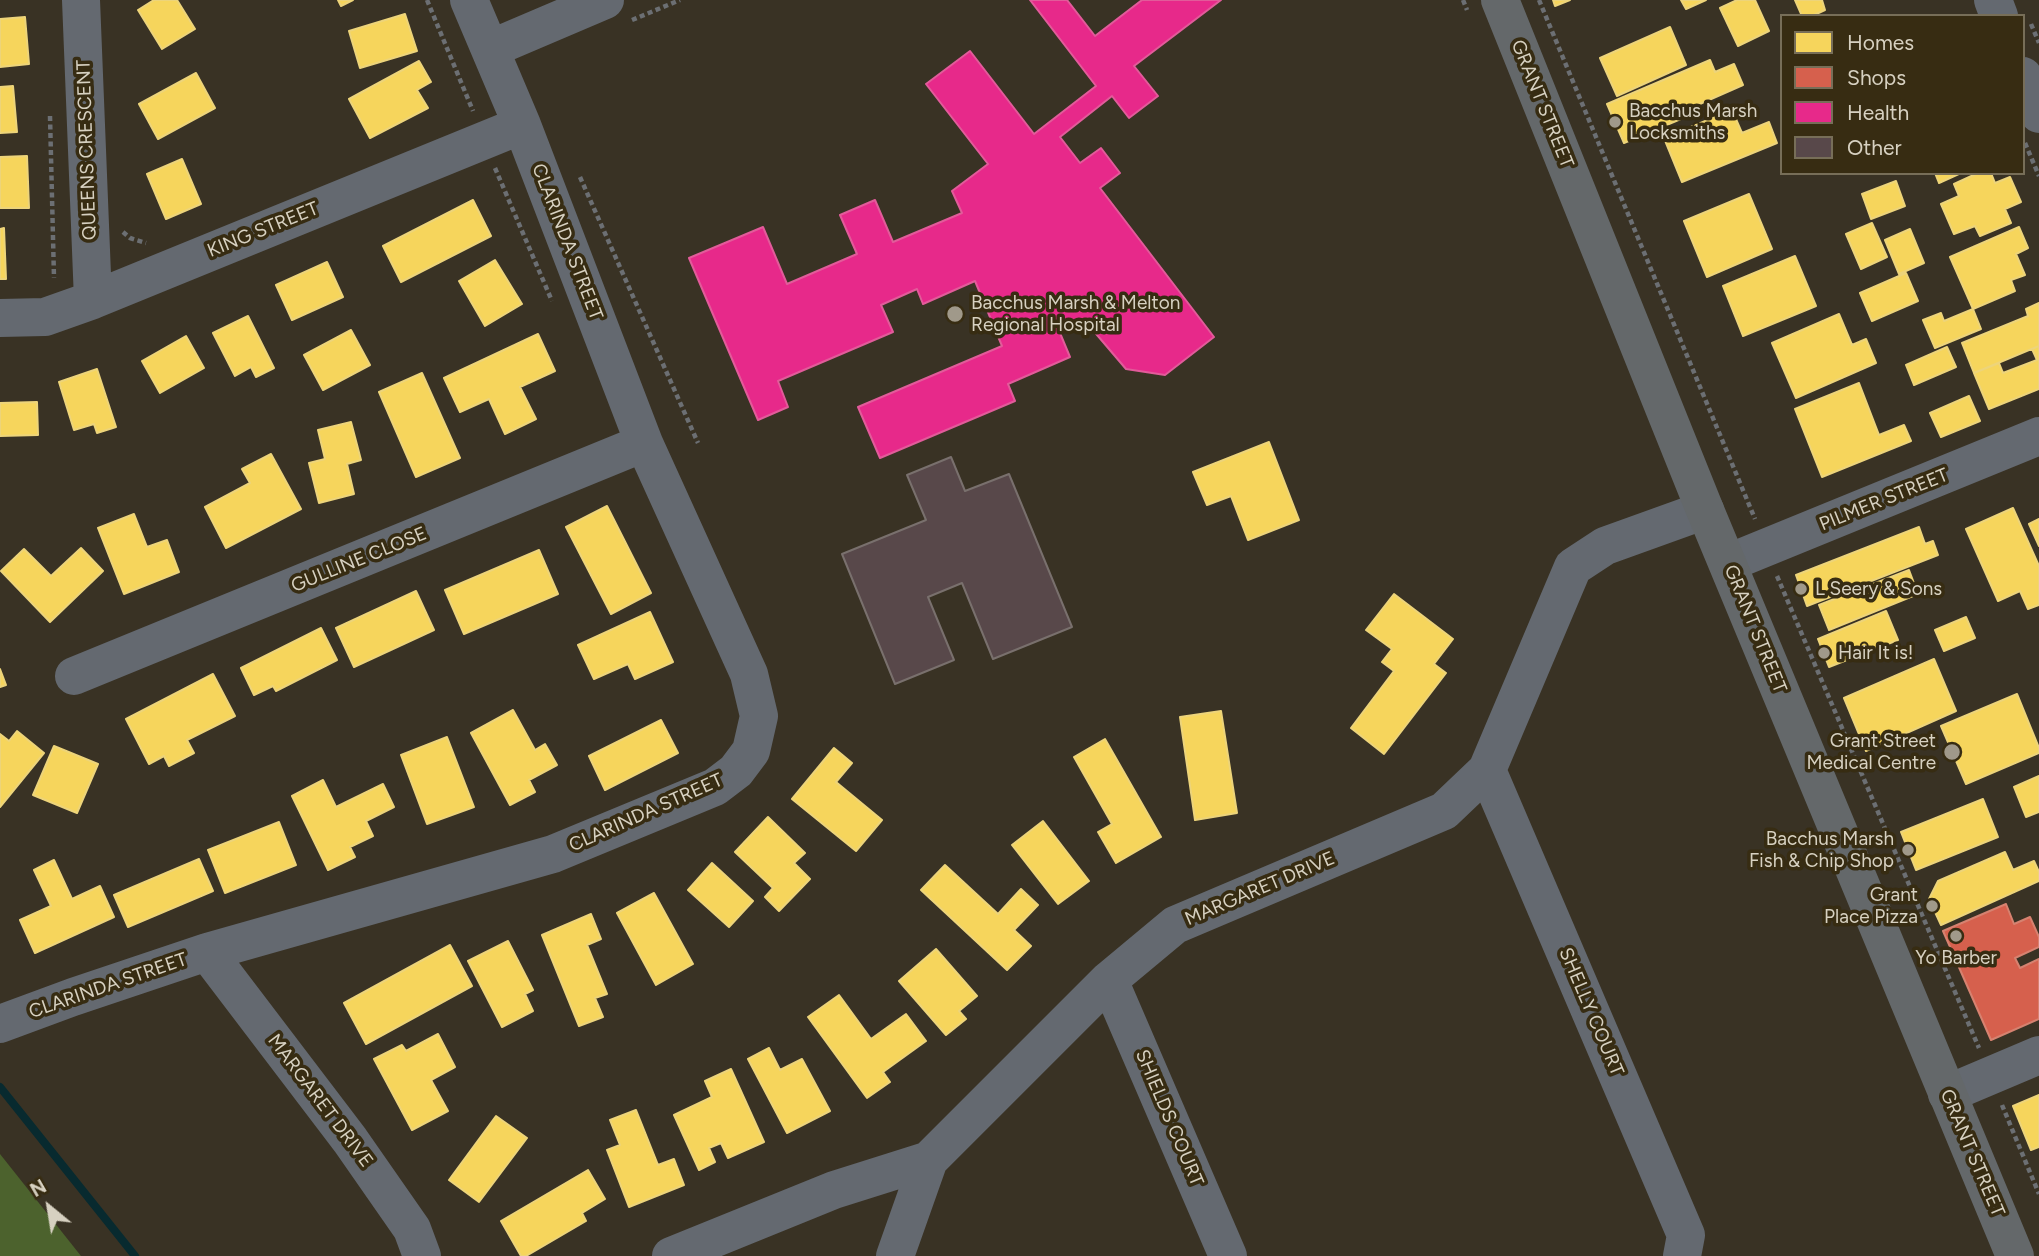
<!DOCTYPE html>
<html>
<head>
<meta charset="utf-8">
<style>
	body { margin:0 }
	#map { position:relative; width:2039px; height:1256px; overflow:hidden; background:#393224; font-family:Figtree,sans-serif }
	canvas { display:block }
	.legend { position:absolute; left:1780px; top:14px; width:245px; height:161px; box-sizing:border-box; background:#372c12; border:2px solid #776e58; margin:0; padding:9px 12px; list-style:none; font-size:21px; color:#d7d1c1 }
	.legend li { display:flex; align-items:center; gap:14px; height:35px }
	.legend b { width:35px; border:2px solid #776e58 }
	.north { position:absolute; left:14px; top:1172px; width:70px; height:70px; -webkit-text-stroke:5px #372c12; paint-order:stroke; rotate:330deg; font-size:19px; font-weight:700; line-height:28px; text-align:center; color:#d7d1c1 }
	.north::after { content:''; display:block; margin:auto; width:24px; height:32px; background:#d7d1c1; clip-path:polygon(50% 0,100% 100%,50% 72%,0 100%) }
</style>
</head>
<body>
<div id="map">
<canvas width="2039" height="1256"></canvas>
<ul class="legend">
<li><b style="height:19px;background:#f6d55c"></b>Homes</li>
<li><b style="height:19px;background:#d6604d"></b>Shops</li>
<li><b style="height:19px;background:#e7298a"></b>Health</li>
<li><b style="height:19px;background:#58484a"></b>Other</li>
</ul>
<div class="north">N</div>
</div>
<script>
const c = document.querySelector('canvas').getContext('2d');
c.lineJoin = 'round';
function fillPath(path, color) {
  c.fillStyle = color;
  c.fill(path, 'evenodd');
}
function stroke(path, color, width, dash) {
  c.strokeStyle = color;
  c.lineWidth = width;
  c.lineCap = dash ? 'butt' : 'round';
  c.setLineDash(dash || []);
  c.stroke(path);
}
function write(font, color, halo, rows, align = 'center') {
  c.font = font + ' Figtree,sans-serif';
  c.lineWidth = 7;
  c.setLineDash([]);
  c.textBaseline = 'middle';
  c.strokeStyle = halo;
  c.fillStyle = color;
  for (const [text, x, y, turn = 0] of rows) {
    c.save();
    c.translate(x, y);
    c.rotate((+turn || 0) * Math.PI / 180);
    c.textAlign = isNaN(turn) ? turn : align;
    if (halo) c.strokeText(text, 0, 0);
    c.fillText(text, 0, 0);
    c.restore();
  }
}
const green = new Path2D(`
	M0,1154L81,1256H0Z`);
const homes = new Path2D(`
	M154,0H177L195,29L162,49L138,10Z
	M338,0H353L341,6Z
	M1553,0H1570L1555,6Z
	M1681,0H1706L1686,9Z
	M1737,0H1755L1769,31L1738,46L1720,8Z
	M1795,0H1822L1825,10L1812,16H1802Z
	M405,14L417,51L360,68L349,31Z
	M25,17L29,64L0,67V19Z
	M1670,27L1686,65L1617,96L1600,58Z
	M1710,60L1715,72L1734,64L1743,85L1693,107L1695,113L1624,143L1607,104Z
	M419,61L431,82L417,90L428,108L370,138L349,99Z
	M196,73L215,108L158,139L139,104Z
	M13,86L17,132L0,133V87Z
	M1732,110L1742,133L1769,122L1777,143L1682,182L1664,138Z
	M27,156L29,208H0V157Z
	M182,159L201,204L166,219L147,174Z
	M1935,173H1961L1939,183Z
	M1978,173H1991L1995,183L2010,177L2021,202L2005,209L2011,223L1980,236L1975,226L1954,234L1941,204L1959,196L1954,184Z
	M1896,181L1905,206L1871,219L1862,194Z
	M1749,194L1772,249L1707,277L1684,221Z
	M473,200L491,236L401,282L383,246Z
	M1872,223L1887,257L1861,269L1846,234Z
	M2019,227L2028,248L2016,254L2025,275L2011,280L2015,291L1973,309L1950,257Z
	M4,228L6,279H0V229Z
	M1910,229L1924,263L1899,274L1885,240Z
	M1795,256L1816,306L1743,336L1723,286Z
	M495,260L522,304L485,326L459,281Z
	M327,262L343,297L292,320L276,285Z
	M1906,273L1918,301L1872,321L1860,293Z
	M2039,303V346L1974,373L1962,343L2028,316L2026,309Z
	M1973,309L1981,329L1935,348L1923,320L1941,313L1944,321Z
	M1839,314L1852,345L1866,339L1876,363L1796,398L1772,343Z
	M248,316L274,368L256,377L251,367L235,376L213,333Z
	M351,330L370,365L323,390L304,355Z
	M538,334L555,371L520,387L536,419L505,434L489,399L460,412L444,378Z
	M186,336L204,368L160,393L142,361Z
	M2039,346V389L1989,409L1974,373L1999,363L2003,373L2037,360L2032,349Z
	M1947,347L1956,367L1914,385L1906,365Z
	M97,369L116,427L97,433L94,424L74,430L59,382Z
	M422,373L460,458L416,477L379,392Z
	M1859,383L1879,435L1904,425L1911,441L1822,477L1795,409Z
	M1969,396L1980,421L1941,437L1930,413Z
	M37,402L38,435L0,436V403Z
	M351,422L361,460L347,464L354,494L319,503L309,463L325,459L318,430Z
	M1269,442L1299,520L1248,540L1231,496L1207,505L1193,472Z
	M271,454L301,509L226,548L205,507L250,483L242,469Z
	M607,506L651,593L611,614L566,527Z
	M2013,508L2039,566V605L2028,609L2020,591L1998,601L1966,529Z
	M134,514L147,547L167,540L179,572L124,594L98,528Z
	M2039,519V546L2029,524Z
	M1919,527L1925,544L1933,541L1938,555L1807,606L1796,575Z
	M81,548L103,571L50,622L1,571L24,549L51,576Z
	M539,550L558,594L464,634L445,590Z
	M1909,570L1918,594L1829,630L1819,605Z
	M416,591L434,630L354,667L336,628Z
	M1394,594L1453,639L1434,664L1446,673L1384,754L1351,728L1394,671L1382,662L1392,649L1366,630Z
	M1886,611L1898,640L1829,667L1818,639Z
	M650,612L673,662L635,679L628,664L594,679L578,645Z
	M1966,617L1975,638L1944,651L1935,630Z
	M321,628L337,660L276,691L273,686L254,695L241,668Z
	M1934,659L1956,711L1866,751L1844,698Z
	M0,669L6,685L0,687Z
	M213,674L235,716L187,740L194,753L169,766L164,756L149,764L126,719Z
	M2017,694L2039,748V753L1966,784L1941,726Z
	M513,710L535,750L545,744L557,765L529,780L535,792L510,805L471,733Z
	M1221,711L1237,813L1195,820L1180,717Z
	M661,720L678,753L605,790L589,756Z
	M17,731L44,753L0,807V734L9,741Z
	M447,737L474,807L427,824L401,755Z
	M1105,739L1161,837L1116,863L1098,832L1112,824L1074,757Z
	M54,746L98,764L77,813L33,795Z
	M834,748L852,763L836,782L882,820L856,851L792,799Z
	M2039,776V812L2026,817L2014,787Z
	M323,780L336,807L383,784L394,807L366,821L373,836L350,847L355,857L328,870L292,796Z
	M1983,799L1998,837L1916,870L1901,832Z
	M768,817L805,853L794,863L810,879L779,911L765,897L773,888L735,852Z
	M1043,821L1089,881L1058,904L1012,845Z
	M279,822L296,865L225,893L208,850Z
	M2005,852L2013,870L2034,861L2039,872V881L1941,925L1929,899L1938,881Z
	M199,859L213,891L128,927L114,895Z
	M54,860L72,899L100,886L114,917L35,953L20,920L51,906L34,870Z
	M712,863L753,901L729,927L688,890Z
	M945,865L998,914L1021,889L1038,905L1014,930L1031,946L1007,970L921,890Z
	M654,893L693,964L656,985L617,913Z
	M591,914L601,939L587,945L607,994L595,998L603,1017L579,1026L542,935Z
	M508,941L533,990L525,994L533,1011L502,1027L468,961Z
	M450,945L472,986L366,1044L344,1003Z
	M936,949L977,996L959,1011L966,1019L946,1035L899,981Z
	M839,995L871,1039L906,1014L926,1041L883,1072L890,1082L867,1098L808,1017Z
	M438,1034L455,1067L431,1080L448,1111L412,1130L374,1059L402,1045L406,1051Z
	M769,1048L780,1070L802,1059L830,1111L787,1133L748,1059Z
	M731,1069L764,1142L728,1158L721,1143L709,1148L715,1162L699,1170L674,1115L712,1097L705,1081Z
	M2039,1095V1147L2031,1150L2013,1106Z
	M636,1110L658,1165L674,1159L684,1185L629,1207L607,1150L620,1145L610,1120Z
	M496,1116L527,1138L479,1202L449,1180Z
	M588,1170L605,1199L582,1213L586,1221L526,1256H521L501,1221Z`);
const shops = new Path2D(`
	M2006,904L2014,924L2030,917L2039,937V947L2015,958L2020,968L2039,959V1019L1991,1040L1943,931Z`);
const health = new Path2D(`
	M1030,0H1067L1095,36L1142,0H1221L1134,66L1158,96L1129,118L1112,96L1060,137L1080,163L1101,148L1120,173L1100,188L1214,337L1165,375L1126,369L1086,322L1060,333L1070,357L1008,384L1015,401L880,458L858,407L1002,346L975,281L923,304L917,289L881,305L893,332L778,381L788,407L758,420L689,258L763,227L787,284L857,254L840,215L875,200L893,242L962,213L952,191L988,164L926,84L970,51L1034,134L1096,86Z`);
const stream = new Path2D(`
	M0,1087L135,1256`);
const building = new Path2D(`
	M951,457L965,491L1009,474L1072,627L993,659L962,583L928,597L954,660L895,684L842,554L926,520L907,475Z`);
const path = new Path2D(`
	M427,0L473,111
	M1463,0L1467,10
	M1539,0L1755,519
	M632,20L680,0
	M2031,24L2039,43
	M50,116L54,278
	M2025,143L2039,176
	M495,168L552,301
	M580,177L698,443
	M123,232L130,238L146,243
	M1777,576L1979,1048
	M2002,1105L2039,1194`);
const minor = new Path2D(`
	M81,0L93,300
	M1993,0L1999,16
	M490,49L605,0
	M2023,76L2039,114
	M0,318L45,317L93,300L522,125
	M1728,563L2039,436
	M74,676L644,443
	M1487,770L1686,1235L1682,1256
	M207,952L350,1140L412,1229L422,1256
	M1109,980L1228,1256
	M0,1024L73,997L207,952L553,854L715,787L736,771L751,751L759,716L749,674L644,443L522,125L469,0
	M1947,1094L2039,1055
	M671,1256L834,1190L929,1160L1109,980L1175,925L1444,811L1487,770L1573,567L1605,546L1705,510
	M895,1256L929,1160`);
const major = new Path2D(`
	M1500,0L1705,510L2015,1256`);
const markers = [
	[1615,122,7,"#a0998a"],
	[955,314,9,"#a0998a"],
	[1801,589,7,"#a0998a"],
	[1824,653,7,"#a0998a"],
	[1952,752,9,"#a0998a"],
	[1908,850,7,"#a0998a"],
	[1932,906,7,"#a0998a"],
	[1956,936,7,"#a0998a"]
];
const streetNames = [
	["GRANT STREET",1542,104,68],
	["QUEENS CRESCENT",87,150,-92],
	["KING STREET",263,230,-22],
	["CLARINDA STREET",567,242,69],
	["PILMER STREET",1884,500,-22],
	["GULLINE CLOSE",359,560,-22],
	["GRANT STREET",1755,629,68],
	["CLARINDA STREET",646,813,-24],
	["MARGARET DRIVE",1260,889,-23],
	["CLARINDA STREET",108,986,-19],
	["SHELLY COURT",1591,1012,67],
	["MARGARET DRIVE",320,1101,53],
	["SHIELDS COURT",1169,1118,67],
	["GRANT STREET",1972,1153,67]
];
const poiNames = [
	["Bacchus Marsh",1629,111],
	["Locksmiths",1629,133],
	["Bacchus Marsh & Melton",971,303],
	["Regional Hospital",971,325],
	["L Seery & Sons",1815,589],
	["Hair It is!",1838,653],
	["Grant Street",1936,741,"right"],
	["Medical Centre",1936,763,"right"],
	["Bacchus Marsh",1894,839,"right"],
	["Fish & Chip Shop",1894,861,"right"],
	["Grant",1918,895,"right"],
	["Place Pizza",1918,917,"right"],
	["Yo Barber",1956,958,"center"]
];
fillPath(green, '#4c622d');
fillPath(homes, '#f6d55c');
stroke(homes, '#edd47a', 2);
fillPath(shops, '#d6604d');
stroke(shops, '#d68270', 2);
fillPath(health, '#e7298a');
stroke(health, '#e25b9a', 2);
stroke(stream, '#082a2f', 8);
fillPath(building, '#58484a');
stroke(building, '#79706d', 2);
stroke(path, '#6c6f73', 4.5, [5, 3.5]);
stroke(minor, '#646970', 38);
stroke(major, '#64686a', 38);
for (const [x, y, r, color] of markers) {
  const dot = new Path2D();
  dot.arc(x, y, r, 0, 2 * Math.PI);
  c.fillStyle = color;
  c.fill(dot);
  stroke(dot, '#372c12', 2.5);
}
write('19px', '#d7d1c1', '#372c12', streetNames);
write('19px', '#d7d1c1', '#372c12', poiNames, 'left');
</script>
</body>
</html>
